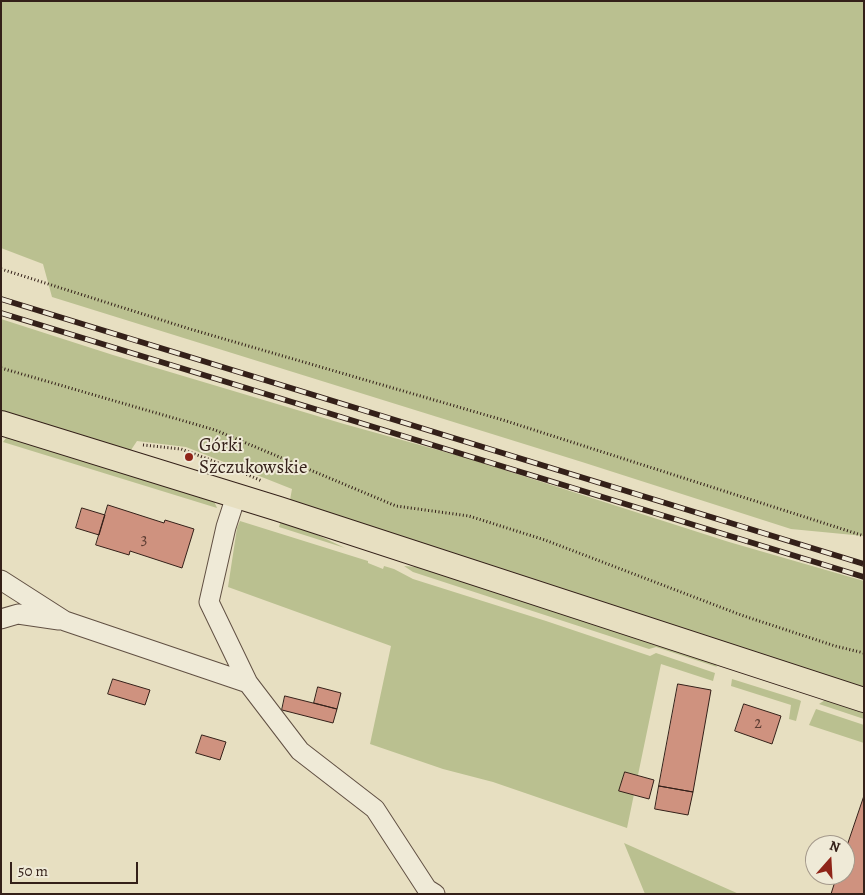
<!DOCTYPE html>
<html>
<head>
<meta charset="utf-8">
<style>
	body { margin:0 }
	#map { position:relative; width:865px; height:895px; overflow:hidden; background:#e7dfc1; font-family:Alegreya,serif }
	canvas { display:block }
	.frame { position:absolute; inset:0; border:2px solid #342019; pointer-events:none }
	.north { position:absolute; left:805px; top:835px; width:50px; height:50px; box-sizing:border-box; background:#efead7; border:1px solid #a4998b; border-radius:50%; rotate:19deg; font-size:14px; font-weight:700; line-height:20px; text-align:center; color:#342019 }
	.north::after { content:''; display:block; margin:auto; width:18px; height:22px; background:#8f2418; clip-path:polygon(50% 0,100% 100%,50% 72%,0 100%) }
	.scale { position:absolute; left:10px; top:862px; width:128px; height:22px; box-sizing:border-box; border:2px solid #342019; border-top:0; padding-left:6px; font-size:15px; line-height:18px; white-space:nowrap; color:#342019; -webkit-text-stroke:4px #efead7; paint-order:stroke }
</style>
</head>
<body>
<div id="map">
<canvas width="865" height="895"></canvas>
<div class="frame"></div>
<div class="north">N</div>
<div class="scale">50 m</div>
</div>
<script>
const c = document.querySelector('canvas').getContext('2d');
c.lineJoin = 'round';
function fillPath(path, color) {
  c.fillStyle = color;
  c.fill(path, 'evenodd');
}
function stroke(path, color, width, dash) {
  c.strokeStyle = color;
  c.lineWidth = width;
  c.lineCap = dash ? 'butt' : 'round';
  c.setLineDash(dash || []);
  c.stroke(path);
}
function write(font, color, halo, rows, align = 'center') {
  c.font = font + ' Alegreya,serif';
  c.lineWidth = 4;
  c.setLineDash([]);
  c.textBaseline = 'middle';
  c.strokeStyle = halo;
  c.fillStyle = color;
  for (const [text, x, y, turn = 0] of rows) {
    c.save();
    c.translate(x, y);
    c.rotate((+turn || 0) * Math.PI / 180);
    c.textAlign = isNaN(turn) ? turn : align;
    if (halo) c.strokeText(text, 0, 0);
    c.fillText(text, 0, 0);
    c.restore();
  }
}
const green = new Path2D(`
	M1,1H864V536L791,529L582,462L52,297L43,264L1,248Z
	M1,319L113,355L344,424L467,458L729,542L864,581V690L421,546L290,500L292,489L186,447L137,441L129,453L1,414Z
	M14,437L214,501L217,508L3,442L6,438Z
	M281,520L303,528L345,548L279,527Z
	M240,521L368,561V563L383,569L384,566L394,569L413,579L546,621L650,656L656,653L715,673L713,681L661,664L627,828L493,782L443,769L370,744L391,646L228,587L237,528Z
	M404,566L429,568L715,663L717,667L656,647L649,649L413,572Z
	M732,679L799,700L801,701L796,721L789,719L791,705L731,686Z
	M825,700L864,709V719L819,704Z
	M816,709L864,725V743L809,725Z
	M624,843L739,894H645Z`);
const building = new Path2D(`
	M108,505L164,523L165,520L194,529L182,568L130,551L129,555L96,545Z
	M82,508L105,515L99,535L76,528Z
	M113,679L150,690L145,705L108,694Z
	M678,684L711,690L693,792L659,786Z
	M318,687L341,693L337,709L314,703Z
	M285,696L337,709L333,723L282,710Z
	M744,704L781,716L772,744L735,731Z
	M202,735L226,742L220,760L196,753Z
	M625,772L654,780L649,799L619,791Z
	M659,786L693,792L688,815L655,809Z
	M864,796V894H831L837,875H845V852Z`);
const path = new Path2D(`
	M1,269L190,329L503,420L864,536
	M1,368L215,430L396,506L469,516L545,540L741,615L835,646L864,653
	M143,445L181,449L232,468L262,481`);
const minor = new Path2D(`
	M1,580L65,621L248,683L209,602L226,527L236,496
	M1,619L18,614L59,620
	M248,683L300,751L375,809L427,889L435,894`);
const major = new Path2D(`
	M1,423L279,509L864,700`);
const rail = new Path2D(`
	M1,299L864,564
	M1,313L864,577`);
const markers = [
	[189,457,5,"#8f2418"]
];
const numberNames = [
	["3",144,540],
	["2",758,724]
];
const poiNames = [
	["Górki",199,446],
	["Szczukowskie",199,468]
];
fillPath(green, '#bac090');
fillPath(building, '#cf927f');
stroke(building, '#342019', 1);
stroke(minor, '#615043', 21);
stroke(major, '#342019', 26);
stroke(path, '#342019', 3, [1, 2.5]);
stroke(minor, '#efead7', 19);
stroke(major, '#e7dfc1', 24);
stroke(rail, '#342019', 5.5);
stroke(rail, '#efead7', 4, [11]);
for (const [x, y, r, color] of markers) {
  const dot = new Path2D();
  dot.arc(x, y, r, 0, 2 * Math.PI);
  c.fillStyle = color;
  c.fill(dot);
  stroke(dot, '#efead7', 2);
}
write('16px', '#5b3c32', null, numberNames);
write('19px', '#342019', '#efead7', poiNames, 'left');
</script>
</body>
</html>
